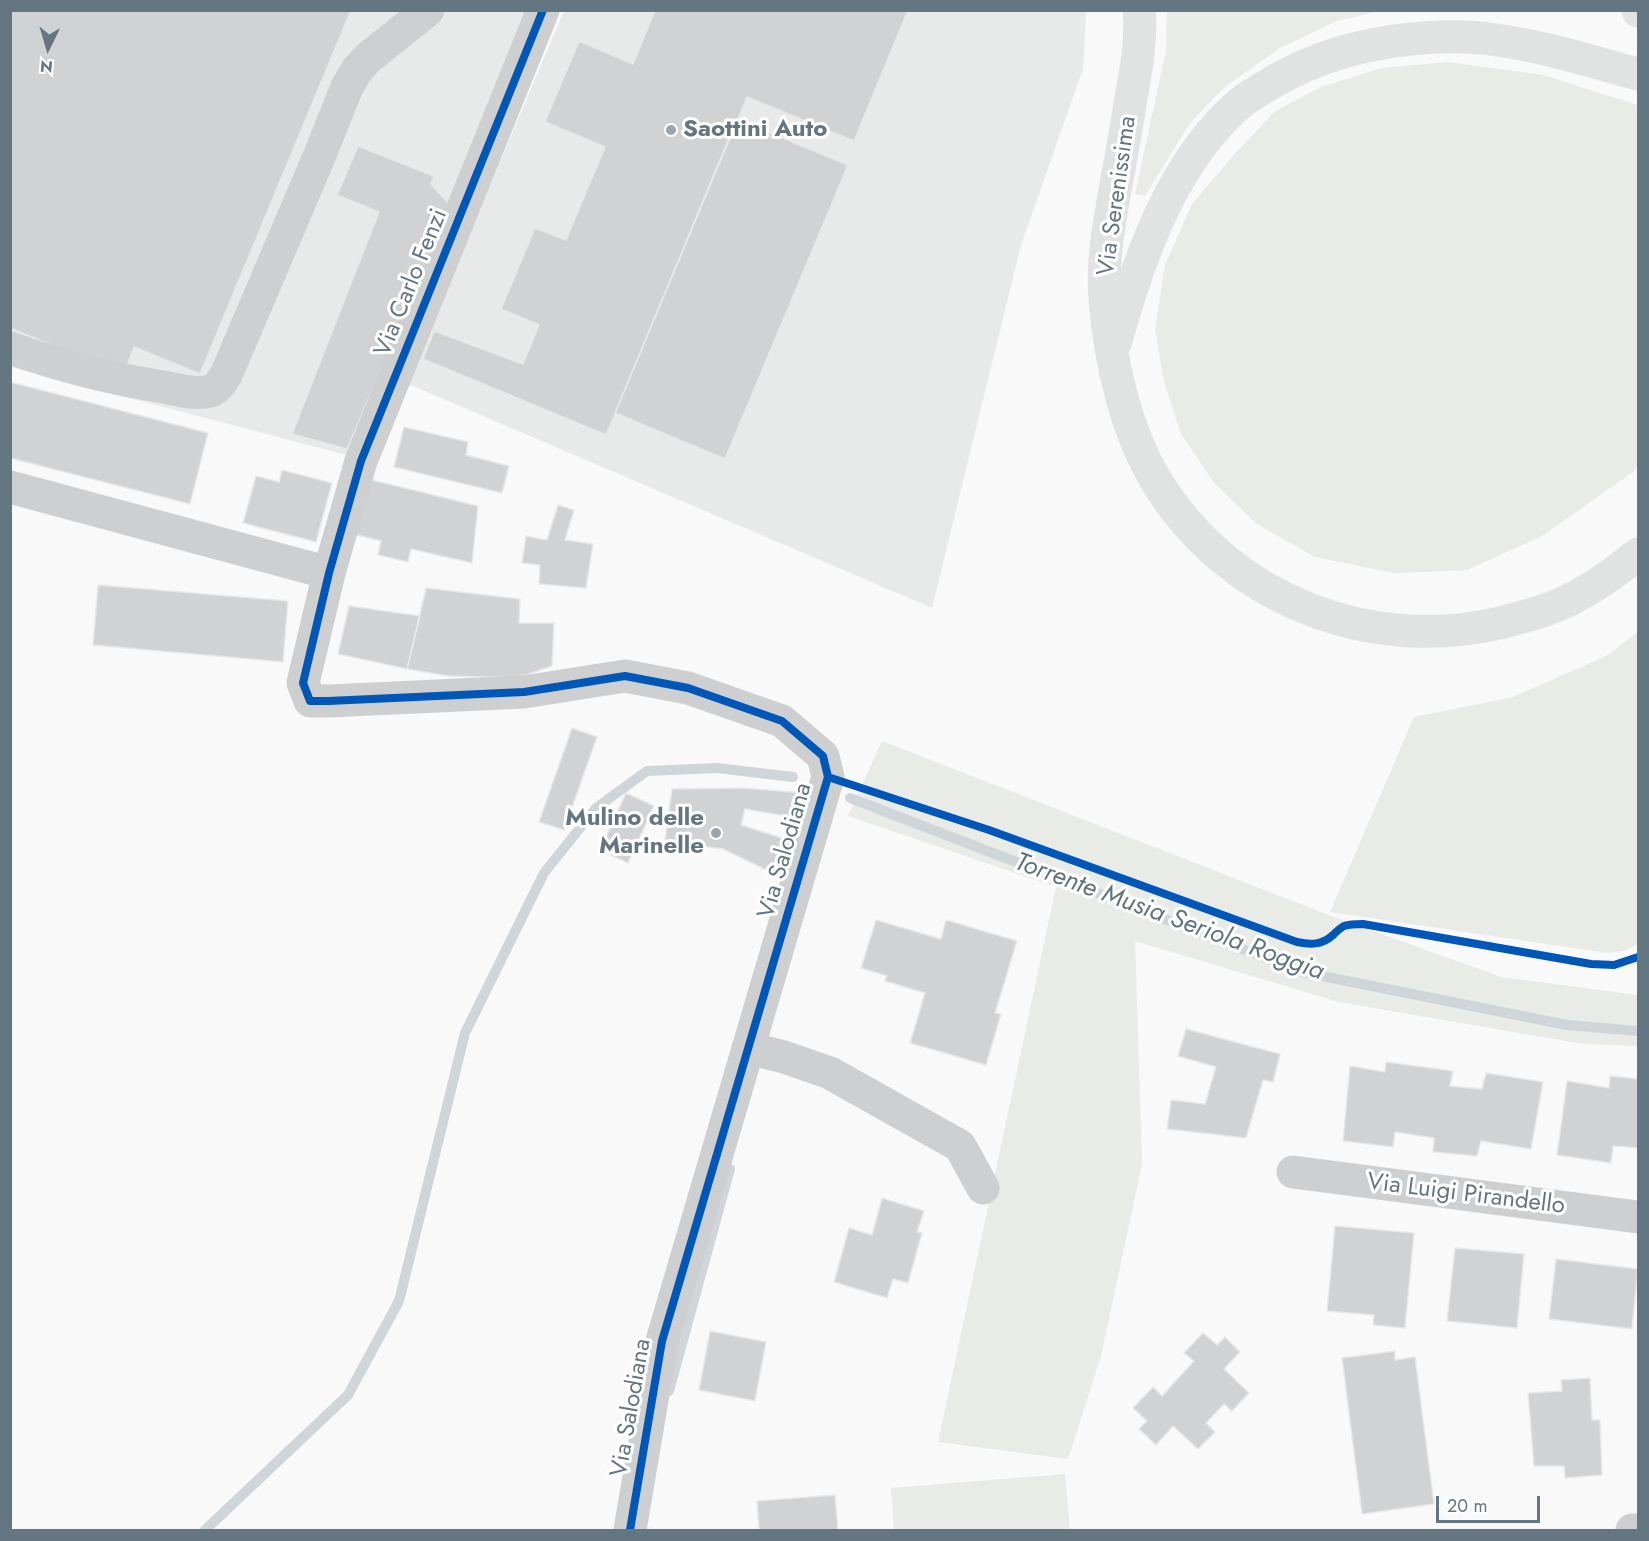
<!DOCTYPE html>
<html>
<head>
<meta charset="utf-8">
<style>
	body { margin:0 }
	#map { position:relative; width:1649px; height:1541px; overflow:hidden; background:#f9f9f9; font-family:Jost,sans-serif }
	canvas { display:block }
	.frame { position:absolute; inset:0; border:12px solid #657683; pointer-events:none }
	.north { position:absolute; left:18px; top:18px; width:60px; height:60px; -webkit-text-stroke:4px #fff; paint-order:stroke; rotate:185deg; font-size:16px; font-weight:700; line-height:24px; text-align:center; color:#657683 }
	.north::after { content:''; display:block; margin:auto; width:21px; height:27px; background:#657683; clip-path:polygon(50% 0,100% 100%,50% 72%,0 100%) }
	.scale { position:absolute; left:1436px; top:1496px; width:104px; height:27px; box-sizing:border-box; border:3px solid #657683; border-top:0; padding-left:8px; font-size:18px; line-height:21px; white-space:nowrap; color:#657683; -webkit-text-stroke:4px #fff; paint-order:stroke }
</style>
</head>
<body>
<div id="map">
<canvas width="1649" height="1541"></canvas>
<div class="frame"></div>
<div class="north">N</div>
<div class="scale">20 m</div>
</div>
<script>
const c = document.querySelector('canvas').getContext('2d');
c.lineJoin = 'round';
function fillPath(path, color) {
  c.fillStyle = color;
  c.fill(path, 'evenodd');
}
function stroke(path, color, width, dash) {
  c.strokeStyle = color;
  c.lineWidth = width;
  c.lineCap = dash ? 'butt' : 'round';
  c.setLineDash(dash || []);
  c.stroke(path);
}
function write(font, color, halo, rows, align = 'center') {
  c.font = font + ' Jost,sans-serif';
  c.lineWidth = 6;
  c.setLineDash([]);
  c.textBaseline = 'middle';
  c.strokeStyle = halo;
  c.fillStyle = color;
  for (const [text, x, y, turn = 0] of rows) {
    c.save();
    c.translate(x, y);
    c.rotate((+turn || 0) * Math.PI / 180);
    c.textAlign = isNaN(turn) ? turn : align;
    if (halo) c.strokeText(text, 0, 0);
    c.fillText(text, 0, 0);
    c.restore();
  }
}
const built = new Path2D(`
	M10,11H540L362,459L11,367Z
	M564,11H1086L1083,69L1021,245L932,608L406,383Z`);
const green = new Path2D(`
	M1167,11V10L1382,11L1337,21L1280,48L1226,86L1190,123L1145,196L1135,194L1166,51Z
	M1448,62L1543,75L1638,105V465L1633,472L1542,536L1467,570L1394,573L1315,557L1257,524L1214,483L1181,434L1164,382L1155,329L1165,265L1192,204L1232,157L1275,111L1321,87L1382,68Z
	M1638,632V944L1624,951L1607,953L1330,912L1414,717L1513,697L1606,656Z
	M882,741L1326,914L1501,977L1638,995V1046L1583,1044L1339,1002L1135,941L1142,1164L1101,1356L1068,1459L938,1442L1056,887L848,816Z
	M1065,1474L1070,1530H894L891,1488Z`);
const stream = new Path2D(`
	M850,798L1302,972L1567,1025L1638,1031
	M669,1391L730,1169
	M205,1530L348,1395L399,1301L465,1033L544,873L596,808L647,771L717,768L793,777`);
const building = new Path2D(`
	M10,10H351L200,374L134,347L126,368L95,363L10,328Z
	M655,10H908L854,141L747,97L606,435L423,359L434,331L523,364L539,325L501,309L535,228L566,240L605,147L545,122L579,41L633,64Z
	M737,119L848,165L725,459L615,413Z
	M358,146L434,176L431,184L451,206L347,449L292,434L379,212L337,195Z
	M10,382L208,433L190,504L10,458Z
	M404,427L468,442L466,455L509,466L502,493L394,467Z
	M282,470L332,483L316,542L243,523L256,476L279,482Z
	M368,479L478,506L472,563L411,549L408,562L378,555L381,541L354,534Z
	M558,505L574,510L565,540L593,544L586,588L539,584L540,565L522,563L526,536L547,540Z
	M98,585L288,601L283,662L93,645Z
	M426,588L520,599L519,623H554L552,666L517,678L449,676L407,669Z
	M349,606L420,616L407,669L338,654Z
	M572,728L597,737L564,830L539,822Z
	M742,788L806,793L798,818L745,809L741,825L791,841L781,877L723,849L665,841L672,789Z
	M626,793L654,806L628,863L600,850Z
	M876,920L941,939L946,920L1017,941L995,1013L1001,1014L986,1065L910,1043L925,993L885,981L887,976L861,968Z
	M1186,1029L1280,1054L1273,1082L1263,1080L1246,1138L1167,1129L1171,1100L1205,1104L1216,1067L1178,1056Z
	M1386,1062L1453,1071L1450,1086L1482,1089L1486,1073L1543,1082L1531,1149L1481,1141L1477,1156L1433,1152L1434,1138L1395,1132L1393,1147L1343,1141L1350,1066L1385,1072Z
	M1610,1076L1638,1079V1148L1613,1146L1611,1163L1557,1155L1567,1081L1609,1088Z
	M882,1198L924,1211L917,1232L922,1233L908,1283L893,1279L887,1298L834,1282L849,1228L872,1235Z
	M1335,1226L1414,1233L1405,1328L1373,1325L1374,1315L1327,1311Z
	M1455,1248L1524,1254L1517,1328L1447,1321Z
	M1556,1259L1638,1269L1632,1329L1549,1319Z
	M710,1331L766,1342L755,1401L699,1390Z
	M1203,1333L1217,1345L1225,1337L1240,1352L1224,1369L1249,1393L1232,1411L1224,1404L1206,1423L1215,1432L1198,1449L1173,1426L1156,1445L1139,1429L1147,1421L1133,1408L1153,1387L1162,1396L1194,1361L1184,1353Z
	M1395,1351V1360L1415,1357L1434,1504L1362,1514L1342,1358Z
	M1590,1378L1592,1420H1600L1602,1475L1565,1478L1564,1466H1534L1528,1393L1562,1391L1561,1380Z
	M835,1495L838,1530H759L757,1501Z`);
const minor = new Path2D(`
	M543,10L361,461L329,573L303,683L310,701H328L524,692L625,676L688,688L782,721L823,756L828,777L662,1341L630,1530
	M10,348C61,366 111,379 164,387C177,390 192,394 206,392C216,391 221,383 226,375L319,157L347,87L357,70L368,58L428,10
	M10,487L329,573
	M748,1048L784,1057L830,1073L960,1146L983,1188
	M1293,1172L1638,1217
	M1632,1530H1638`);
const major = new Path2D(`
	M1139,10C1142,38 1136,71 1131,98C1126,131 1120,163 1114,196C1108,232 1102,263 1105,299C1110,362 1126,434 1160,487C1233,601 1370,653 1500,623C1523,617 1548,611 1569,600C1594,588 1617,571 1638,554
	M1638,10V11
	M1116,341C1139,257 1174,157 1244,100C1250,96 1257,92 1263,88C1295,68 1326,55 1363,47C1400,38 1451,34 1489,39C1540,45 1589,61 1638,74`);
const cycleway = new Path2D(`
	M543,10L361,461L329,573L303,683L310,701H328L524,692L625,676L688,688L782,721L823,756L828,777L662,1341L630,1530
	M828,777L989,830L1297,942C1311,945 1322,945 1333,935C1336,932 1340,928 1344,926C1350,924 1357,924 1363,924L1591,964L1614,965L1638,957`);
const markers = [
	[671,130,6,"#99a4ac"],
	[716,833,6,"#99a4ac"]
];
const poiNames = [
	["Saottini Auto",683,130],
	["Mulino delle",704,819,"right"],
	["Marinelle",704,847,"right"]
];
const streetNames = [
	["Via Serenissima",1118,196,-82],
	["Via Carlo Fenzi",412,283,-68],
	["Via Salodiana",786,851,-74],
	["Via Luigi Pirandello",1466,1195,7],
	["Via Salodiana",632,1408,-80]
];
const waterNames = [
	["Torrente Musia Seriola Roggia",1169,918,20]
];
fillPath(built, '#e8e9e9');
fillPath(green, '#e8ebe6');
stroke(stream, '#ced6d9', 10);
fillPath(building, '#d0d2d3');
stroke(building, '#e8e8e8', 1.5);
stroke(minor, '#cecfd0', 33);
stroke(major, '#e1e2e2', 33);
stroke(cycleway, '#0057b8', 8);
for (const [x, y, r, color] of markers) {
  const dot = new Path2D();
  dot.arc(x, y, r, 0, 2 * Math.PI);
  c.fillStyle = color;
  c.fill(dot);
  stroke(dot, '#fff', 2);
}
write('bold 24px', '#657683', '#fff', poiNames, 'left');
write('24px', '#657683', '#fff', streetNames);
write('italic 26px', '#60757c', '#fff', waterNames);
</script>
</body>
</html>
